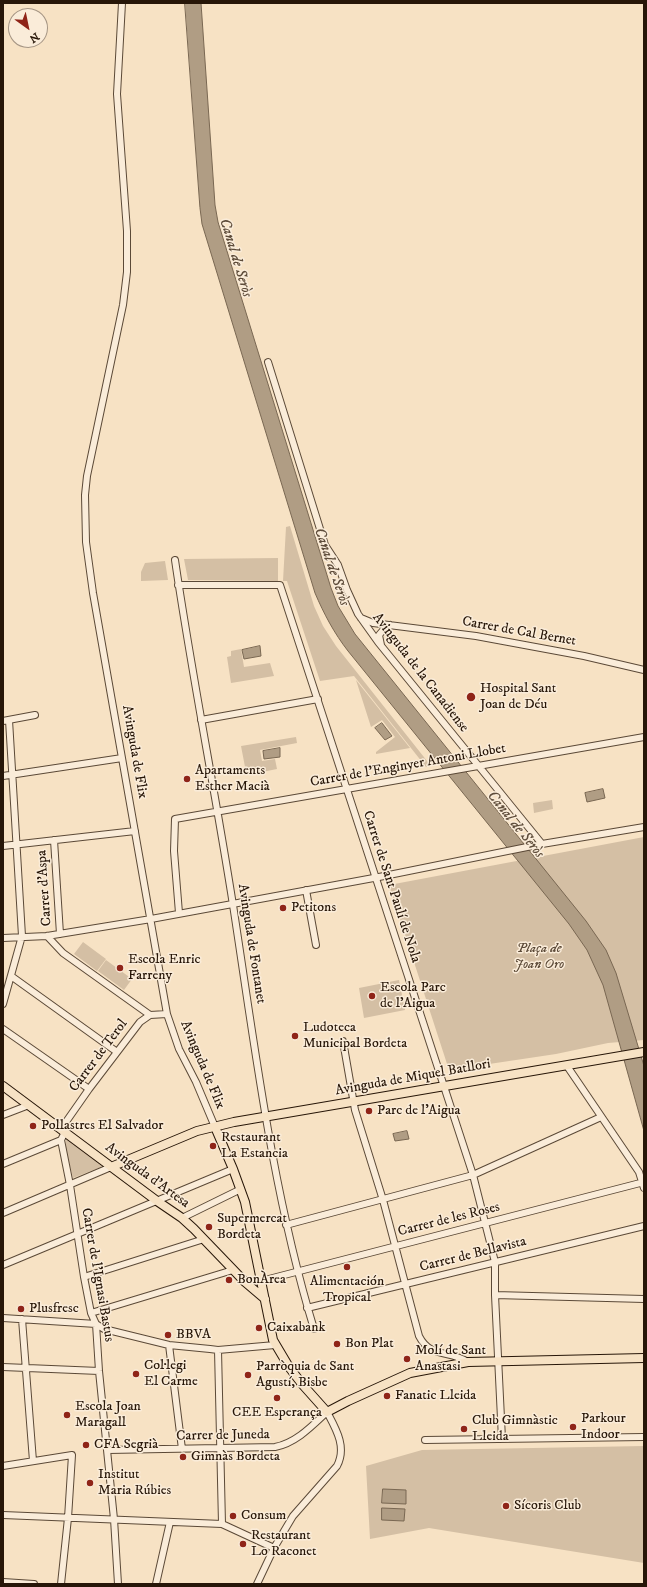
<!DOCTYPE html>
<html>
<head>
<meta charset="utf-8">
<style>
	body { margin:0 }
	#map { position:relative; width:647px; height:1587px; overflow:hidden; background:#f7e2c4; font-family:"IM FELL DW Pica",serif }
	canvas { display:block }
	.frame { position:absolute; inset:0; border:4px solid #271608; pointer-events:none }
	.north { position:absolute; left:8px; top:8px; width:40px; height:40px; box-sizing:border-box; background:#faecd9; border:1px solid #a69685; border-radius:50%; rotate:147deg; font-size:11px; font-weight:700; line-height:16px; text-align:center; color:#271608 }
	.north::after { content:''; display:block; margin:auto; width:14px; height:18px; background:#8f2418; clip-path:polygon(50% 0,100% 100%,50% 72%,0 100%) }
</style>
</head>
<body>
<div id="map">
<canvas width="647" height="1587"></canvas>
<div class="frame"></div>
<div class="north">N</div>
</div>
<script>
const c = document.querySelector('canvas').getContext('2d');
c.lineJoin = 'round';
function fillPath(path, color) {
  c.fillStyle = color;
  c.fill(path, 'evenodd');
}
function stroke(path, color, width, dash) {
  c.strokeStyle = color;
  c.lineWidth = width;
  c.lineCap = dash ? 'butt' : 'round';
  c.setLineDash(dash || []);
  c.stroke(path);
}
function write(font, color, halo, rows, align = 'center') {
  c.font = font + ' "IM FELL DW Pica",serif';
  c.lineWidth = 3;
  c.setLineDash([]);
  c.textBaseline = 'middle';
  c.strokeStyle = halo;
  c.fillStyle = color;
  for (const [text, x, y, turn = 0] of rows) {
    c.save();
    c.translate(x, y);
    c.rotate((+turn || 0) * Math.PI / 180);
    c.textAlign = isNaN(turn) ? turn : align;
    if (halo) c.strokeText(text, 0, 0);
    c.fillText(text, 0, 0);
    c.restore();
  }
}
const green = new Path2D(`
	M290,526L314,606L323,626L336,646L431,766L426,767L354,676L320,681L287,581H283L286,527Z
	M278,558V581L188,580L184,559Z
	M165,561L168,580L141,581V572L145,563Z
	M241,649L244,667L270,663L274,676L231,683L227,657L231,656V651Z
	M356,680L410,748L376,754V752L395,737L382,720L371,727Z
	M296,737L297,743L260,750L262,761L275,759L277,769L257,773V770L246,772L241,746Z
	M552,800L553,809L534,813L533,803Z
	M644,837V1040L608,1043L556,1054L449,1070L389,885Z
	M83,942L106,959L97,971L74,954Z
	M106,960L132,979L124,990L98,971Z
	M399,980L405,1010L364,1018L359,988Z
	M66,1140H69L102,1164L101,1167L73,1178L65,1146Z
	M644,1446V1563L429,1528L370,1539L366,1466L422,1450Z`);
const water = new Path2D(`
	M185,3H201L215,205L218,222L331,588L338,606L355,634L586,921L606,950L616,973L644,1066V1131L603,985L587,950L569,924L348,651C334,633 324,614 315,593L202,224L200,208Z
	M260,646L261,656L244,659L242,650Z
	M382,723L392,736L385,740L375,728Z
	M280,748V757L264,759L263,751Z
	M603,789L605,798L587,802L585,793Z
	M407,1131L409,1139L395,1141L393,1134Z
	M383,1489L406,1490V1504L382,1503Z
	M382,1508L405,1509L404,1521L382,1520Z`);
const minor = new Path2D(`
	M122,3L117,94L127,231V272L123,305L87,476L85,495L86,542L93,593L167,1014L179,1049L196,1082L215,1127
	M268,362L325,545L338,565L347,590L358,614L378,642L542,844
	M175,560C192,676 215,790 233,905C255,1047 272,1191 314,1329
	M178,585H280L473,1175L495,1262V1295L502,1439
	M361,618L373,623L476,636L584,656L644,670
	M381,645L379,635L385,628L390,625
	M201,720L318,699
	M3,721L35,715
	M3,776L122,758
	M54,840L60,934
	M3,846L135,831
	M306,890L316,945
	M179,913L174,851L175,819L644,737
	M47,936L63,953L150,1015
	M3,938L47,936L151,919L379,877L542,844L644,827
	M11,976L117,1052
	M3,1004L22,936L9,720
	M3,1029L89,1089
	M343,1041L355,1110L383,1200L419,1336C430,1358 449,1350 468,1362
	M567,1066L639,1172L644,1188
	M3,1115L29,1105
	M61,1129L89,1089L140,1022L150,1015L167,1014
	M65,1132L61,1140L70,1185L84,1277L91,1313L96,1324L99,1371L114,1519L118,1584
	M3,1164L61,1140
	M3,1213L111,1167
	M182,1218L241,1189
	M286,1225L473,1175L601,1117
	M3,1265L233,1169
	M84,1277L204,1239
	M261,1281L644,1182
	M495,1295L644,1299
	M307,1308L644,1226
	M91,1313L233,1270
	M3,1318L96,1324L104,1329L169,1345L210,1349L218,1350L275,1345
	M22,1319L33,1461
	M169,1345L182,1449
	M218,1350L222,1524
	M3,1367L99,1371
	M425,1440L644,1437
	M108,1450L275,1447C296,1443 312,1426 327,1412C336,1429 347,1447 337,1466L293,1516L274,1548L257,1584
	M3,1466L72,1455L68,1518L61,1584
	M3,1515L222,1524L274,1548
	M3,1582L34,1584
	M156,1584L170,1522`);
const major = new Path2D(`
	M3,1086L157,1201L182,1218L194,1229L245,1282L265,1299
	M215,1127L233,1169L245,1202L273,1340L289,1367L302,1384L327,1412L348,1401L410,1373L468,1362L644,1358
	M111,1167L197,1131L234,1122L644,1052`);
const markers = [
	[471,697,5,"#8f2418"],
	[187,779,4,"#8f2418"],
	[283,908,4,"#8f2418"],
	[120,968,4,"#8f2418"],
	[372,996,4,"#8f2418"],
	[295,1036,4,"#8f2418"],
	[369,1111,4,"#8f2418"],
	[33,1126,4,"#8f2418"],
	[213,1146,4,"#8f2418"],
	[209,1227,4,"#8f2418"],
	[347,1267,4,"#8f2418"],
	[229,1280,4,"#8f2418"],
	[21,1309,4,"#8f2418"],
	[259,1328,4,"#8f2418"],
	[168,1335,4,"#8f2418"],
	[337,1344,4,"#8f2418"],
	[407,1359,4,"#8f2418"],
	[136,1374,4,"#8f2418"],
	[248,1375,4,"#8f2418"],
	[387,1396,4,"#8f2418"],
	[277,1398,4,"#8f2418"],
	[67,1415,4,"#8f2418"],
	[573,1427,4,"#8f2418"],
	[464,1429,4,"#8f2418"],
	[86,1445,4,"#8f2418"],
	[183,1457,4,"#8f2418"],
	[90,1483,4,"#8f2418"],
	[506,1506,4,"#8f2418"],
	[233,1516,4,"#8f2418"],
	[243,1544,4,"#8f2418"]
];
const streetNames = [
	["Carrer de Cal Bernet",519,632,10],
	["Avinguda de la Canadiense",420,673,52],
	["Avinguda de Flix",134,752,80],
	["Carrer de l'Enginyer Antoni Llobet",408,766,-10],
	["Carrer de Sant Paulí de Nola",391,887,72],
	["Carrer d'Aspa",45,888,-94],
	["Avinguda de Fontanet",251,944,81],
	["Carrer de Terol",99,1056,-53],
	["Avinguda de Flix",202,1065,67],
	["Avinguda de Miquel Batllori",413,1078,-10],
	["Avinguda d'Artesa",147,1176,36],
	["Carrer de les Roses",449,1220,-14],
	["Carrer de Bellavista",473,1255,-14],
	["Carrer de l'Ignasi Bastus",97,1275,80],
	["Carrer de Juneda",223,1436,-1]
];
const poiNames = [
	["Hospital Sant",480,689],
	["Joan de Déu",480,705],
	["Apartaments",195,771],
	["Esther Macià",195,787],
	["Petitons",291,908],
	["Escola Enric",128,960],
	["Farreny",128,976],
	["Escola Parc",380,988],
	["de l'Aigua",380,1004],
	["Ludoteca",303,1028],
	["Municipal Bordeta",303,1044],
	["Parc de l'Aigua",377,1111],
	["Pollastres El Salvador",41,1126],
	["Restaurant",221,1138],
	["La Estancia",221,1154],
	["Supermercat",217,1219],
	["Bordeta",217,1235],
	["BonÀrea",237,1280],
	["Alimentación",347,1282,"center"],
	["Tropical",347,1298,"center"],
	["Plusfresc",29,1309],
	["Caixabank",267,1328],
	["BBVA",176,1335],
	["Bon Plat",345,1344],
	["Molí de Sant",415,1351],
	["Anastasi",415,1367],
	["Col·legi",144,1366],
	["El Carme",144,1382],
	["Parròquia de Sant",256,1367],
	["Agustí, Bisbe",256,1383],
	["Fanatic Lleida",395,1396],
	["Escola Joan",75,1407],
	["Maragall",75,1423],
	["CEE Esperança",277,1413,"center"],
	["Parkour",581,1419],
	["Indoor",581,1435],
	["Club Gimnàstic",472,1421],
	["Lleida",472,1437],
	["CFA Segrià",94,1445],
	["Gimnàs Bordeta",191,1457],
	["Institut",98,1475],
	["Maria Rúbies",98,1491],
	["Sícoris Club",514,1506],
	["Consum",241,1516],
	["Restaurant",251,1536],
	["Lo Raconet",251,1552]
];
const parkNames = [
	["Plaça de",539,949],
	["Joan Oro",539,965]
];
const waterNames = [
	["Canal de Seròs",235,258,73],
	["Canal de Seròs",331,567,71],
	["Canal de Seròs",515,825,51]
];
fillPath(green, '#d4bfa4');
fillPath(water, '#b09d84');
stroke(water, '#796752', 1);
stroke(minor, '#5b4937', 8);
stroke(major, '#271608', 10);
stroke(minor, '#faecd9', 6);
stroke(major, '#f7e2c4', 8);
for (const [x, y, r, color] of markers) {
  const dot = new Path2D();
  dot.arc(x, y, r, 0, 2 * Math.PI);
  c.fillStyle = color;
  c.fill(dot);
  stroke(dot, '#faecd9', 1.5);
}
write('14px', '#271608', '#faecd9', streetNames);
write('14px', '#271608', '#faecd9', poiNames, 'left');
write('italic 14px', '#5b4937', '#faecd9', parkNames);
write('italic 15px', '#5e4c3a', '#faecd9', waterNames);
</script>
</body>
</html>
